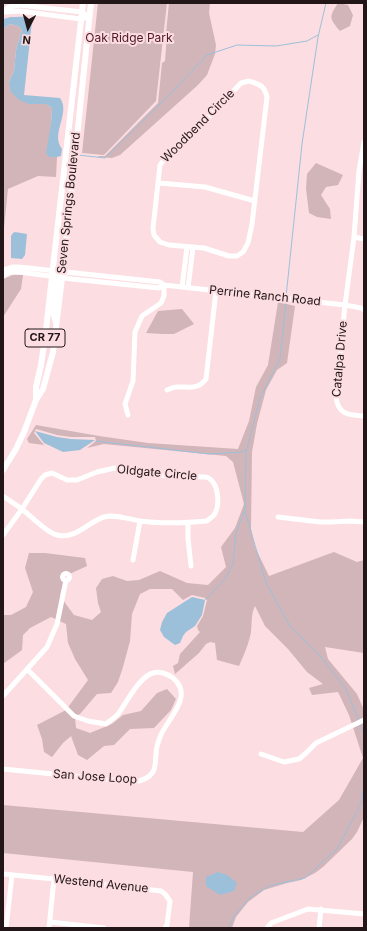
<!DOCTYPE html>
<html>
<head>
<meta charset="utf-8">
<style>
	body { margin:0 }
	#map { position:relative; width:367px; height:931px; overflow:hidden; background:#fcdde1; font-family:Inter,sans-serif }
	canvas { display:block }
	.frame { position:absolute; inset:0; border:4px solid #231618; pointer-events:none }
	.north { position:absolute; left:8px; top:8px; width:40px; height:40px; -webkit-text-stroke:3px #fcdde1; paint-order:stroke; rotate:186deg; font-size:11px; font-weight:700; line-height:16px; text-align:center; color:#231618 }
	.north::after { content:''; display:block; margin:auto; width:14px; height:18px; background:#231618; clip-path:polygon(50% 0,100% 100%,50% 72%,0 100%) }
</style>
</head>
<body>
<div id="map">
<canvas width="367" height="931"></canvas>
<div class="frame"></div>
<div class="north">N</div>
</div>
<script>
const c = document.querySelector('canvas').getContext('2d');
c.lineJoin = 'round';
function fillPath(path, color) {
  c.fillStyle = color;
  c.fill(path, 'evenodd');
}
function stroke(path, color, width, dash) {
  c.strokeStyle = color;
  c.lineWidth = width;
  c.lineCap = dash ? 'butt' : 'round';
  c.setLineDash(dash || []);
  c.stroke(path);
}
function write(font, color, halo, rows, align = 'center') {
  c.font = font + ' Inter,sans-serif';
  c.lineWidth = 4;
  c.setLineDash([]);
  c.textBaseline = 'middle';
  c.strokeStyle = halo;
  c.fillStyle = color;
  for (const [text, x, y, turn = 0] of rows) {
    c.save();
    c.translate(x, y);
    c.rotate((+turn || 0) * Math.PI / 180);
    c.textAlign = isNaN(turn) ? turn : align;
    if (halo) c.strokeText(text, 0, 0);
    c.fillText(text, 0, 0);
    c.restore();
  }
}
const green = new Path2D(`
	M98,3H167L156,101L104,155L82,153Z
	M169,3H210L209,13L216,45L215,54L207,75L198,85L120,155L112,158L99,157L98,156H105L158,103L162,63L165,61L167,35L166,33Z
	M338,3L348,5L353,15L350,26L340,31C329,18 329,17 338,3Z
	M10,24L18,26L22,30L16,50L14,71L9,82L29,104H46L52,108L49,157H57L56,177L38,176L8,189L3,238V29Z
	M316,163L343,175L338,185L326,187L321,195L330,209L331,219L317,217L309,213L306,189L307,174Z
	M13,275H23L21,289L3,317V279Z
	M278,302L295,306L287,363L277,370L266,390L257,424L252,452L251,529L255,547L269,576L334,552L357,562L364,560V653L325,647L328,659L357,694L364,710V817L357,832L352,839L323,867L315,873L301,880L287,883L264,890L248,902L236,917L232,928H189L193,872L3,853V805L303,832L339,800L363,758L349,715L338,692L312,695L309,688L323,684L307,672L288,649L265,626L255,606C251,614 252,622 251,632C249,643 244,655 239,666L217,660L215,643L210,642L206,644L199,653L175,674L173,666L178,663L180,654L200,632L198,630L197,626L203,616L207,600L205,598L192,595L183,600L172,589H150L140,594L132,614L130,641L123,667L118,682L111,693L97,694L80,714L75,717L76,728L90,733L112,724L123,715L141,711L157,693L167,689L176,699L171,710L154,728L130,729L114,745L104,746L87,760L78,755L71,736L63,743L52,757L44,752L42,739L37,725L66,710L88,680L75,659L68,643L66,624L51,617L30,628L23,635L22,650L3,664V615H11L26,607L33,592L25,568L29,553H45L85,558L87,566L65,576L60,596L74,615L92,620L101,612L98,603L96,588L102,579L113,576L127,581L139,580L160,571L187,583L208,585L226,567L221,547L235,528L244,504L233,462L226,456L104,444L87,448L96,441L95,437H71L57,435L36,429L34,433L44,445L29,443L27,439L36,425L99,436L148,443L238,449L249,421L256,387L268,365Z
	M182,309L194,324L174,334H162L146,333L158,311Z`);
const water = new Path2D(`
	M11,17C19,17 26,15 32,21L24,95L60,98C71,113 50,134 62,149L61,156L57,157H49L46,153L51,124L52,108L46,104H29L19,100L11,92L9,82L14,71L16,50L22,30L18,26L10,24L3,29V19Z
	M15,232L27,234L25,255L22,259L11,258V236L13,233Z
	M35,431L57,437L71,439L95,440L80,450L63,452L44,443Z
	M192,597L205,600L202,615L195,626L186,632L183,636L180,643L175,645L164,637L160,630L162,622L167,613Z
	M218,872L227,875L237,883L234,891L220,895L206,886V877Z`);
const stream = new Path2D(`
	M78,155L105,158L175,89L207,55L237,45L276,46L307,41L318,35
	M286,297L302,144L318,37L326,3
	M286,301L280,359L260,398L246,453L245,511L266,583L290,626L321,657L346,689L359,721
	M96,441L209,454L241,452L246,450
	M205,600L225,579L233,564L236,533L244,512
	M360,724L363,731L364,737
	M229,928L234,916L250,898L269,886L305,878L337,849L361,804L364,784`);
const minor = new Path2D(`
	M3,12L9,7L19,5L82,12L89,17
	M4,12L20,11L81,19L85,18
	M249,81C260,85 264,85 267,97L252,224L248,243L243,252L237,256H229L204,248L169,245L160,242L154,235L153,228L160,165L167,156L180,147L241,83Z
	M364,142L359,171L354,237L345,305L336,397C338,415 349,415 364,416
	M159,183L205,187L255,201
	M354,237L364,239
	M3,270L12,267H19L160,282L164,285L345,305L361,308L364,310
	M3,276L10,272H19L72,279L159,288L164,285
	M182,287L187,247
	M188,288L193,247
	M167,390C170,389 173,387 176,387C189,386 197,391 206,379L216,291
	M128,415L125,404L133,381L135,332L142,316L161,303L164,296V285
	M3,496C10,501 17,505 23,510C32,517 47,533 57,535C75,540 88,522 104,517C116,514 128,519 140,521C162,524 185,523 207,521C209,519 212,517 214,515C220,506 219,486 210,479C209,478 206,477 205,477L166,476L115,468L97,472L77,480H67L52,473L45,475L41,479L22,509L3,535
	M278,517L320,522H331L351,521L364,522
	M188,522V539L191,566
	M133,560L140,521
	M62.5 577a3.5 3.5 0 1 1 7 0a3.5 3.5 0 1 1-7 0Z
	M3,696L47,647L57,624L66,580
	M261,754L284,762L299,759L305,754L316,743L364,720
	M3,769L134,782C142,781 148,779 153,772C156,767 155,761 156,755C156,750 158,742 160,737C167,719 195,696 173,678C168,674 160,671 153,673C139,677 127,702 118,714C115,718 110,720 106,724L88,721L74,716L27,669
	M3,874L54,879L161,891L165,894L170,901L167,925L165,928
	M50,922L104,928
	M6,928L12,875
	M49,928L54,879
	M267,928L271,923L308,909L364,914
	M319,928L321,909`);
const major = new Path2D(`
	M56,323L53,312L57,271
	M36,400V387L41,365L45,338L83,3
	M3,470L16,449L24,432L36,400L43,389L53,352L64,262L91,3`);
const shields = [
	[45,338,40]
];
const shieldNames = [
	["CR 77",45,338]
];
const parkNames = [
	["Oak Ridge Park",129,38]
];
const streetNames = [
	["Woodbend Circle",198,126,-45],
	["Seven Springs Boulevard",69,203,-84],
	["Perrine Ranch Road",265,296,6],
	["Catalpa Drive",340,359,-85],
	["Oldgate Circle",157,473,5],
	["San Jose Loop",95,777,4],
	["Westend Avenue",101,884,6]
];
fillPath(green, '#d2b5b9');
fillPath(water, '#9cc0d9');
stroke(stream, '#9cc0d9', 1);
stroke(minor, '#fff', 5);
stroke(major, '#fff', 6);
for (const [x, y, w] of shields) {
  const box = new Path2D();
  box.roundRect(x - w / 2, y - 9, w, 18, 3);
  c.fillStyle = '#fcdde1';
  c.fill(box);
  stroke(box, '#231618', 1);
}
write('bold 11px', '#231618', null, shieldNames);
write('12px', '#4f1825', '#fcdde1', parkNames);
write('12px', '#231618', '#fcdde1', streetNames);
</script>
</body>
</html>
